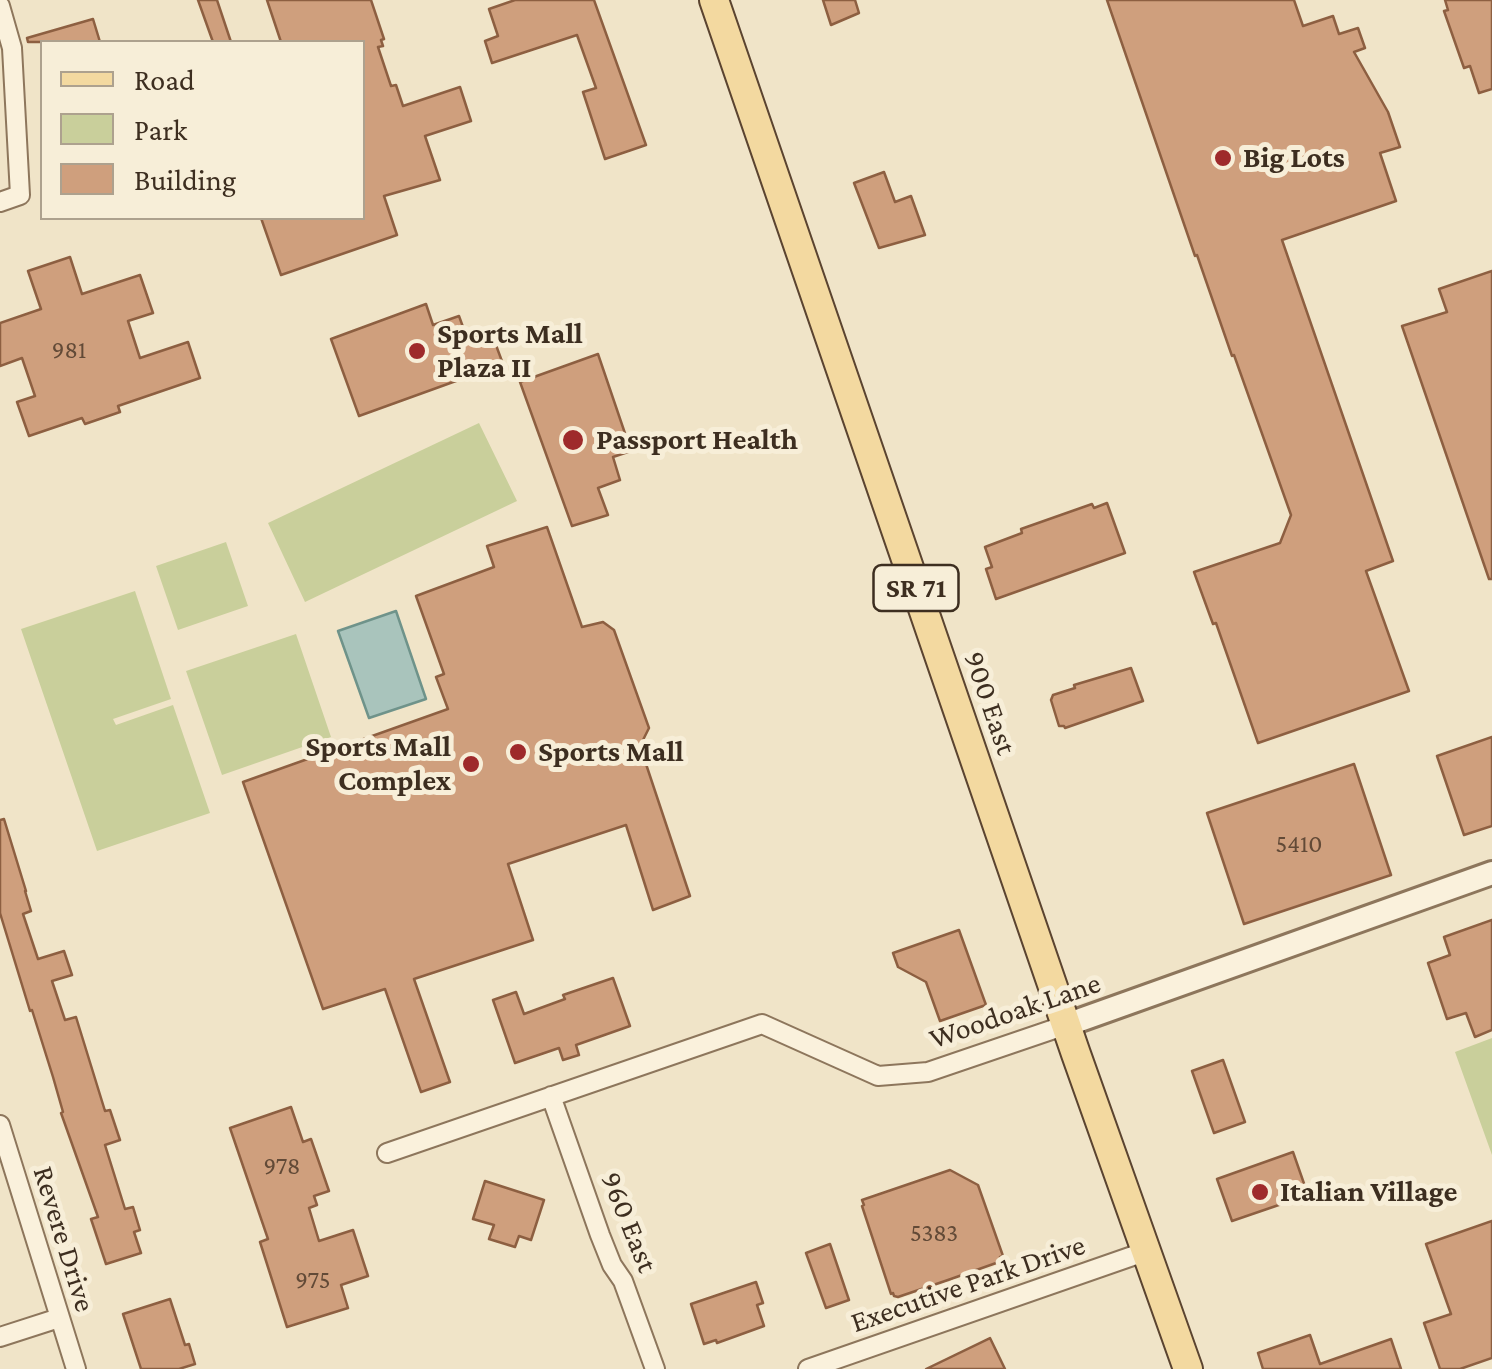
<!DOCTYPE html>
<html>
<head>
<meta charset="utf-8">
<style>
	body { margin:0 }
	#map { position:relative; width:1492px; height:1369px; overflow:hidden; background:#f0e4c8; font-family:"Crimson Pro",serif }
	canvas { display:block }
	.legend { position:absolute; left:40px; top:40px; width:325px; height:180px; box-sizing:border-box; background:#f7eed8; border:2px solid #ada18e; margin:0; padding:12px 18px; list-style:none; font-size:30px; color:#3d2e20 }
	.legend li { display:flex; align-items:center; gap:20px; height:50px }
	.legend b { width:50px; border:2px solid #ada18e }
</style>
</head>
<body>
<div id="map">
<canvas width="1492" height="1369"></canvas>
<ul class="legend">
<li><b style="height:12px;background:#f3d9a0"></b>Road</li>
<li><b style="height:28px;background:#c9cf9b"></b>Park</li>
<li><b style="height:28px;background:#cf9f7d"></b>Building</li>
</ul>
</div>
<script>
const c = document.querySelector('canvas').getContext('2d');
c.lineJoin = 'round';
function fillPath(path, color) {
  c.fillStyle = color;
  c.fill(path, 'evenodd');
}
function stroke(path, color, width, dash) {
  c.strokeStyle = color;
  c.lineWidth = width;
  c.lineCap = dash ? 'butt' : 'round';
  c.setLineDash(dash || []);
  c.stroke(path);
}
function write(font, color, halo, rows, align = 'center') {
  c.font = font + ' "Crimson Pro",serif';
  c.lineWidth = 10;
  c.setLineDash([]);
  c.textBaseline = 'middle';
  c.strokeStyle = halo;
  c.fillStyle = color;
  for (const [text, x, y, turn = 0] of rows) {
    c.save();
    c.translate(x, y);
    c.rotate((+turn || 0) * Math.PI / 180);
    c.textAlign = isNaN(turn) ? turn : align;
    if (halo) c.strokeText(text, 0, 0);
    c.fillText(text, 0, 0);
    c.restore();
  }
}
const green = new Path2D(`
	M479,423L517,501L305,602L268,523Z
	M226,542L248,606L178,630L156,566Z
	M135,591L171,699L113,719L116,725L173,705L210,813L97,851L21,629Z
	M296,634L331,737L222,775L186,671Z
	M1492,1038V1155L1455,1052Z`);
const water = new Path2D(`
	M396,611L426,699L369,718L338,631Z`);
const building = new Path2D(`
	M198,0H217L231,42H213Z
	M267,0H371L384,39L381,40L383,46L378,47L391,86L396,85L403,106L460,87L471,121L425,136L440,180L384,196L397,235L281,275L261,218H362V42H281Z
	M515,0H594L646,145L605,159L583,92L596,88L577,35L492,63L485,41L498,36L489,9Z
	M823,0H855L859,13L831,25Z
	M1107,0H1294L1303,26L1333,16L1339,34L1358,28L1365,48L1354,52L1388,112L1400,147L1380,153L1396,201L1282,240L1393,561L1366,571L1409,691L1258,743L1216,623L1213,624L1194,572L1280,543L1291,515L1234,355L1232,356L1197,255L1195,256Z
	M1445,0H1492V89L1479,93L1470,66L1464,68L1444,11L1448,10Z
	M93,19L100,42H28L27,38Z
	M884,172L895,202L911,196L925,235L879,248L854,183Z
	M70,257L82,294L140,275L153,313L128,321L140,358L188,342L200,378L118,406L120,412L85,424L82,418L29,436L17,402L35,396L22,358L0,366V323L41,309L28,271Z
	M1492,271V579H1489L1402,326L1447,312L1439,289Z
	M426,304L433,325L459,316L467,338L490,329L503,364L359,416L331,339Z
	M598,354L631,451L613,457L620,480L598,488L608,515L572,526L520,382Z
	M1107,503L1125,553L996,599L986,569L992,567L985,547L1022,533L1021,529L1092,504L1094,508Z
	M547,527L582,627L603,622L614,630L649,728L640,746L690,896L653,910L626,825L508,864L533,940L414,979L450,1082L421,1092L385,989L323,1009L243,782L448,709L436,677L444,674L416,596L494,567L487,546Z
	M1131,668L1143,701L1065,728L1064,726H1059L1051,700L1053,695L1075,688L1074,685Z
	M1492,737V826L1464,835L1437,756Z
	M1354,764L1391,875L1244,924L1207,813Z
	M4,819L26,891H25L31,911L23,914L38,959L64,951L72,975L52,981L65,1020L76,1017L105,1111L110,1110L120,1140L105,1145L125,1209L133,1207L140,1230L134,1232L141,1253L106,1264L91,1219L98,1217L61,1113L63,1112L53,1077L32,1010L30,1011L0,913V820Z
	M1492,920V1030L1475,1037L1466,1013L1447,1019L1428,963L1450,955L1444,937Z
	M959,930L986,1005L940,1021L926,982L898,967L893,953Z
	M613,978L630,1026L576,1045L579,1055L563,1060L559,1048L515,1063L493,1000L516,992L524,1014L565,999L563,995Z
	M1223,1060L1245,1122L1214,1133L1192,1071Z
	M291,1107L303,1142L311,1139L329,1191L314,1196L317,1205L309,1208L319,1241L353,1230L368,1276L341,1285L348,1308L287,1327L260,1242L268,1239L230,1128Z
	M1293,1152L1308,1195L1232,1221L1217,1179Z
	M950,1170L978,1185L1003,1256L1000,1257L1002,1259L999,1262L948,1280L898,1297L894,1296L893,1293L891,1294L862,1206L864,1205L862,1200Z
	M485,1181L544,1200L531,1240L519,1236L515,1247L489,1239L494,1225L473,1219Z
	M1492,1221V1358L1460,1369H1440L1424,1323L1451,1314L1426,1244Z
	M830,1244L849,1300L826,1308L806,1253Z
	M756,1282L763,1303L757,1305L764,1326L717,1343L716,1340L704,1344L691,1304Z
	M170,1299L185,1345L189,1344L195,1364L179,1369H141L123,1314Z
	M1310,1335L1320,1364L1391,1339L1401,1369H1263L1258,1353Z
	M990,1338L1005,1369H926Z`);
const minor = new Path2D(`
	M0,6L12,48L20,195L0,202
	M551,1096L600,1235L612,1265L623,1281L655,1369
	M0,1125L76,1369
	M387,1153L762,1024L878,1076L928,1072L1066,1025
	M0,1337L59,1318
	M808,1369L1147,1251`);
const tertiary = new Path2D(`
	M1066,1025L1492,873`);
const primary = new Path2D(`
	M714,0L1076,1054L1188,1369`);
const markers = [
	[1223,158,10,"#9e2a2b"],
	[417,351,10,"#9e2a2b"],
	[573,440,12,"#9e2a2b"],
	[518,752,10,"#9e2a2b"],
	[471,764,10,"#9e2a2b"],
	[1260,1192,10,"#9e2a2b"]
];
const numberNames = [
	["981",69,350],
	["5410",1299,844],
	["978",282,1166],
	["5383",934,1233],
	["975",313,1280]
];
const shields = [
	[916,588,85]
];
const shieldNames = [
	["SR 71",916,588]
];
const poiNames = [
	["Big Lots",1243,158],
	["Sports Mall",437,334],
	["Plaza II",437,368],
	["Passport Health",596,440],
	["Sports Mall",451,747,"right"],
	["Complex",451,781,"right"],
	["Sports Mall",538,752],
	["Italian Village",1280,1192]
];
const streetNames = [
	["900 East",990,703,71],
	["Woodoak Lane",1015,1011,-19],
	["960 East",629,1222,68],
	["Revere Drive",64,1239,73],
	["Executive Park Drive",968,1284,-19]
];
fillPath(green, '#c9cf9b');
fillPath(water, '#a9c4bc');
stroke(water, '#6f938a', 2.5);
fillPath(building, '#cf9f7d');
stroke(building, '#8d5f41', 2.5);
stroke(minor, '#8d765c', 22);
stroke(tertiary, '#8d765c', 28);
stroke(primary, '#5b4430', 32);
stroke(minor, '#faf1dc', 18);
stroke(tertiary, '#faf1dc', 22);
stroke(primary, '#f3d9a0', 28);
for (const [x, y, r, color] of markers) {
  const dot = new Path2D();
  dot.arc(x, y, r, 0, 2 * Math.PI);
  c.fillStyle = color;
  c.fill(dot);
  stroke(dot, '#f7eed8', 4);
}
write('25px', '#624a37', null, numberNames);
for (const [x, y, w] of shields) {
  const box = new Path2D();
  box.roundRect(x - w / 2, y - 23, w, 46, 8);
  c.fillStyle = '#f7eed8';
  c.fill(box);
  stroke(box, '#3d2e20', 2.5);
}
write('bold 28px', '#3d2e20', null, shieldNames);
write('bold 30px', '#3d2e20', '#f7eed8', poiNames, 'left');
write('30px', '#3d2e20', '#f7eed8', streetNames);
</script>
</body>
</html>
